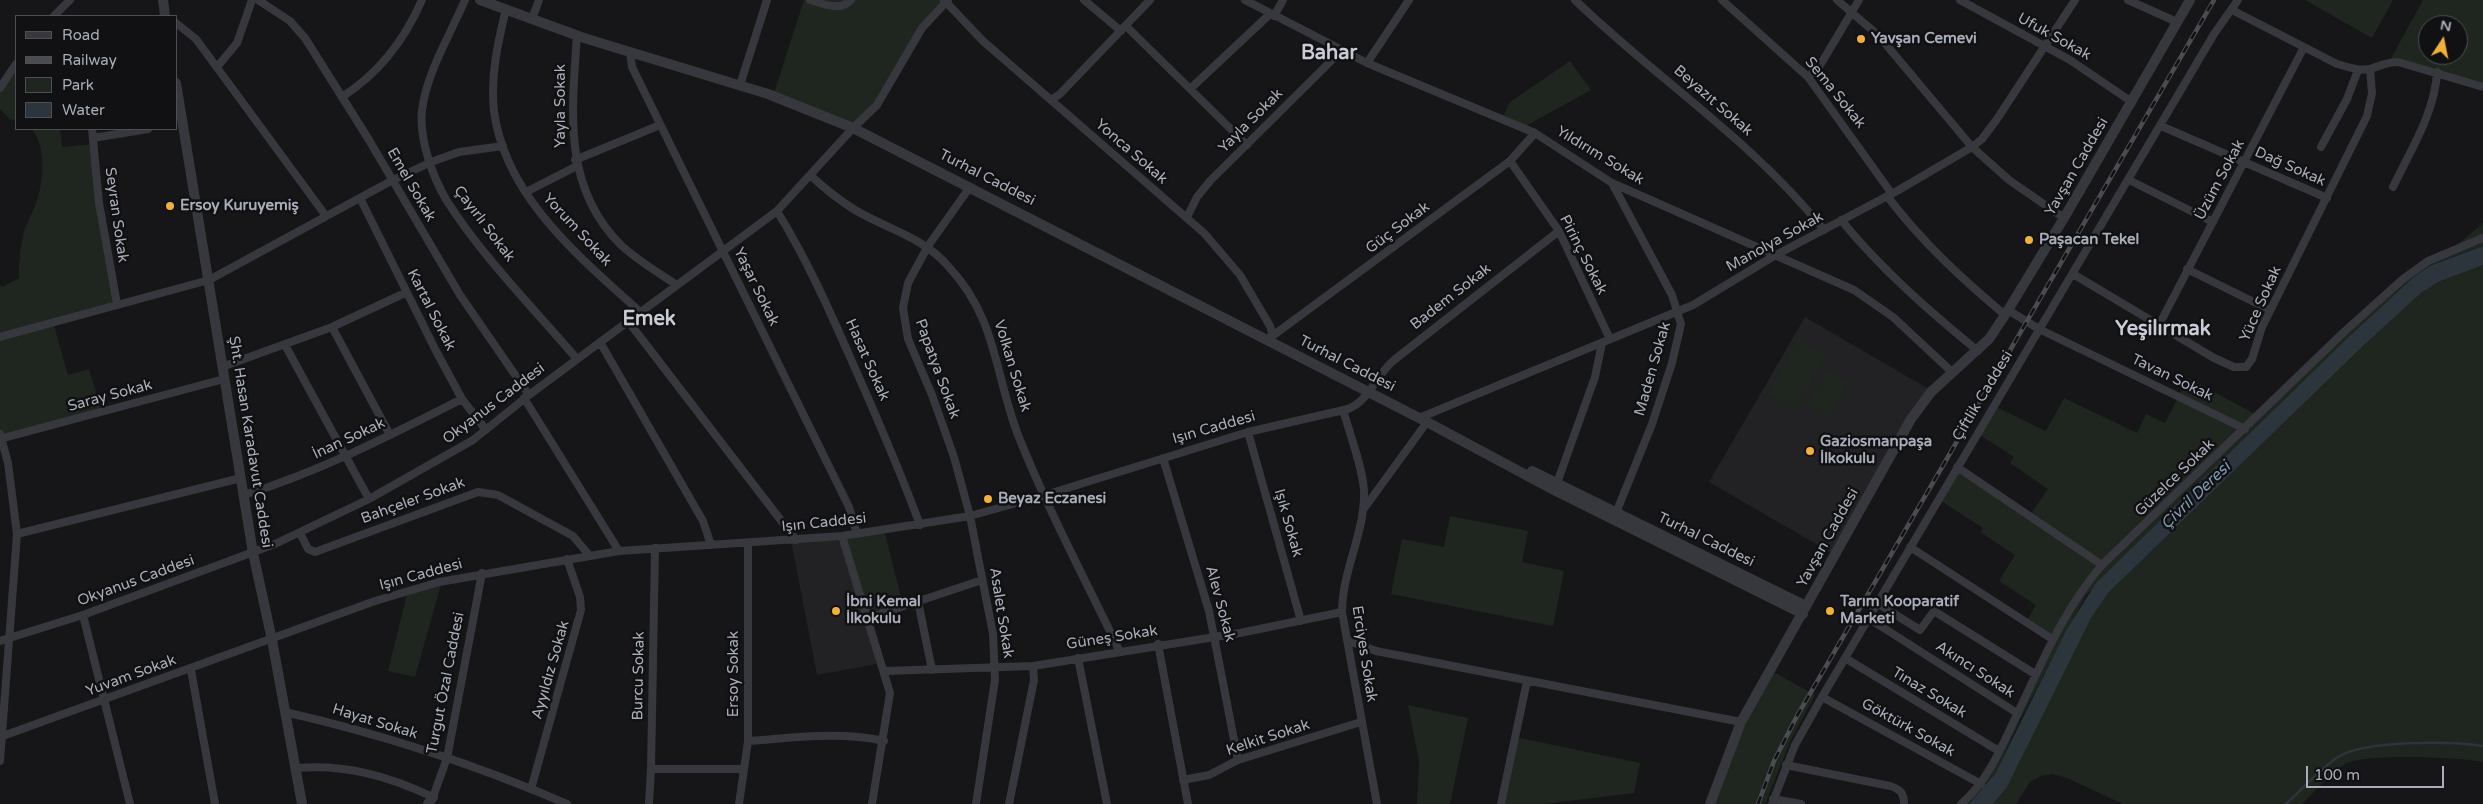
<!DOCTYPE html>
<html>
<head>
<meta charset="utf-8">
<style>
	body { margin:0 }
	#map { position:relative; width:2483px; height:804px; overflow:hidden; background:#161618; font-family:"Varela Round",sans-serif }
	canvas { display:block }
	.legend { position:absolute; left:15px; top:15px; width:162px; height:115px; box-sizing:border-box; background:#111113; border:1px solid #4d4f55; margin:0; padding:6px 9px; list-style:none; font-size:15px; color:#a8adb8 }
	.legend li { display:flex; align-items:center; gap:10px; height:25px }
	.legend b { width:25px; border:1px solid #4d4f55 }
	.north { position:absolute; left:2418px; top:15px; width:50px; height:50px; box-sizing:border-box; background:#111113; border:1px solid #4d4f55; border-radius:50%; rotate:11deg; font-size:14px; font-weight:700; line-height:20px; text-align:center; color:#a8adb8 }
	.north::after { content:''; display:block; margin:auto; width:18px; height:22px; background:#f2b134; clip-path:polygon(50% 0,100% 100%,50% 72%,0 100%) }
	.scale { position:absolute; left:2306px; top:766px; width:138px; height:22px; box-sizing:border-box; border:2px solid #a8adb8; border-top:0; padding-left:6px; font-size:15px; line-height:18px; white-space:nowrap; color:#a8adb8; -webkit-text-stroke:4px #111113; paint-order:stroke }
</style>
</head>
<body>
<div id="map">
<canvas width="2483" height="804"></canvas>
<ul class="legend">
<li><b style="height:6px;background:#37383d"></b>Road</li>
<li><b style="height:6px;background:#4a4c52"></b>Railway</li>
<li><b style="height:14px;background:#1e261f"></b>Park</li>
<li><b style="height:14px;background:#2c353c"></b>Water</li>
</ul>
<div class="north">N</div>
<div class="scale">100 m</div>
</div>
<script>
const c = document.querySelector('canvas').getContext('2d');
c.lineJoin = 'round';
function fillPath(path, color) {
  c.fillStyle = color;
  c.fill(path, 'evenodd');
}
function stroke(path, color, width, dash) {
  c.strokeStyle = color;
  c.lineWidth = width;
  c.lineCap = dash ? 'butt' : 'round';
  c.setLineDash(dash || []);
  c.stroke(path);
}
function write(font, color, halo, rows, align = 'center') {
  c.font = font + ' "Varela Round",sans-serif';
  c.lineWidth = 5;
  c.setLineDash([]);
  c.textBaseline = 'middle';
  c.strokeStyle = halo;
  c.fillStyle = color;
  for (const [text, x, y, turn = 0] of rows) {
    c.save();
    c.translate(x, y);
    c.rotate((+turn || 0) * Math.PI / 180);
    c.textAlign = isNaN(turn) ? turn : align;
    if (halo) c.strokeText(text, 0, 0);
    c.fillText(text, 0, 0);
    c.restore();
  }
}
const built = new Path2D(`
	M1805,317L1932,391L1835,555L1709,482Z
	M842,536L882,663L817,675L791,540Z`);
const green = new Path2D(`
	M804,0H948L926,22L882,98L853,128L773,96Z
	M2305,0H2393L2372,38Z
	M2423,0H2483V87L2389,62ZM2428,25H2458V55H2428Z
	M1570,61L1591,90L1522,128L1502,119L1510,102Z
	M16,64V121L10,119L0,109V88Z
	M32,129H60L62,147L93,144L117,304L53,322L68,375L89,369L102,412L3,439L0,434V285L2,287L19,278C19,262 20,248 24,232C27,221 34,211 37,200C44,180 46,146 32,129Z
	M2483,223V246L2430,266L2086,595L2021,718L1995,774L1969,804H1961L1981,784L2052,639L2026,622L2036,605L1999,581L2015,555L1980,532L1983,528L1938,499L1957,467L2029,516L2048,489L2010,463L2014,457L1977,433L1994,406L2046,431L2064,398L2137,433L2146,414L2165,423L2188,378L2259,416L2403,279L2449,252Z
	M2483,265V762C2459,757 2364,753 2345,764C2329,774 2315,792 2302,804H2123L2067,778L2052,774L2041,776L2030,782L2016,804H1993C2011,784 2021,759 2032,734C2054,688 2077,633 2108,593L2363,346L2421,293L2438,282Z
	M1798,340L1826,355L1795,410L1767,395Z
	M1827,370L1849,382L1828,419L1806,408Z
	M1450,516L1528,531L1522,562L1564,571L1553,626L1391,594L1402,539L1444,547Z
	M884,530L903,605L868,618L842,536Z
	M442,581L415,677L388,671L408,590Z
	M1770,670L1815,695L1790,742L1765,804H1710Z
	M1408,705L1468,718L1450,804H1417L1419,761Z
	M1515,737L1640,763L1634,793L1543,804H1501Z`);
const water = new Path2D(`
	M2483,246V265L2438,282L2421,293L2363,346L2108,593L2091,618L2007,787L1993,804H1969L1995,774L2067,629L2096,583L2352,334L2414,277L2430,266Z`);
const stream = new Path2D(`
	M2286,804C2303,788 2319,770 2338,757C2365,740 2451,741 2483,746`);
const minor = new Path2D(`
	M258,0L290,21L305,38L369,140L460,295L529,395
	M465,0C450,35 427,72 422,110C419,139 432,176 447,201C481,255 535,310 577,359
	M810,0C824,4 840,12 851,0
	M944,0L983,41L1204,233L1240,275L1270,326L1272,333L1269,341
	M1084,0L1121,31
	M1245,0L1367,63L1535,133L1612,183L1854,290L1893,317L1952,372
	M1575,0C1657,79 1753,141 1824,230
	M1722,0L1808,77L1892,194
	M1837,0L1878,35L1972,147L2009,180L2064,218
	M1960,0L2070,60L2132,102
	M2128,0L2177,22
	M506,9C498,42 490,77 494,111C505,197 580,257 640,312
	M2232,10L2337,64C2348,67 2358,71 2370,69C2380,66 2387,62 2398,62L2483,87
	M54,16L70,0
	M1274,16L1283,0
	M532,19L539,0
	M176,23L196,39L326,216
	M1126,26L1247,145
	M577,35C572,110 562,187 621,245C638,261 659,273 677,285
	M630,52L632,67L849,507L857,534
	M1367,63L1409,0
	M217,67L237,43L252,0
	M1808,77L1819,67L1859,0
	M740,85L767,0
	M0,88L16,64
	M1190,89L1270,14
	M342,97C378,74 405,39 422,0
	M1051,100L1060,94L1150,0
	M2161,126L2327,198
	M92,129L99,203L117,304
	M93,138L148,129
	M2321,147L2347,99L2358,70
	M575,160L660,125
	M1510,161L1559,231L1610,339
	M810,175C824,188 839,200 855,210C887,229 923,237 948,266C997,318 994,372 1018,435C1047,508 1085,579 1119,650
	M2129,180L2213,222
	M1612,183L1672,295L1681,324L1672,363L1652,424L1616,513
	M970,187L928,246L908,283L903,308L908,339L932,395L954,457L970,516L993,634L995,680L976,804
	M2393,187C2410,151 2435,113 2437,72
	M526,192L577,166
	M1887,196C1922,242 1961,278 2005,315
	M360,198L436,351L462,399L486,430
	M777,211C806,258 828,307 850,357C875,413 899,468 920,525
	M1187,217L1197,197L1210,181L1342,50
	M1841,220C1881,269 1929,311 1978,351
	M2187,269L2270,310
	M2073,274L2214,358L2234,367H2246L2252,359L2262,327L2367,116L2372,93L2370,69
	M2008,310L2039,329L2245,429
	M628,321L796,540
	M2159,325L2304,47
	M332,327L390,435
	M0,337L209,280L391,181L431,162L459,152L503,146
	M1271,337L1510,161L1535,133
	M600,342L703,521L711,545
	M285,345L369,499
	M222,367L332,327L405,293
	M524,398L619,551
	M1343,410C1349,431 1364,472 1364,492C1365,533 1342,571 1342,612L1377,804
	M1419,418L1693,305L1774,256L1897,191L1972,147L1982,139L1997,119L2075,0
	M1248,432L1301,621
	M0,434L8,463L17,534L0,761
	M0,439L224,379
	M1163,458L1209,611L1238,760
	M1957,467L2102,565
	M1557,483L1595,377L1602,343
	M244,495C321,471 391,435 462,399
	M1363,510L1427,422
	M300,533L308,549L315,552L478,492L498,495L573,536L589,555
	M17,534L241,478
	M842,536L890,693L872,804
	M1910,547L2052,639
	M918,601L932,670
	M1877,603L1920,630L1934,611L2035,674
	M83,615L130,804
	M868,618L982,580
	M1868,618L2017,713
	M1347,640L1376,651L1741,722
	M0,641L83,615L275,544L369,499L473,440L529,395L777,211L853,128L877,105L922,28L948,0
	M1158,644L1188,804
	M1078,658L1107,804
	M1845,658L1999,751
	M191,670L215,804
	M885,671L1033,666L1240,633L1342,612
	M1822,697L1981,784
	M285,712C381,734 477,765 567,804
	M0,737L375,601L439,582L619,551L842,536L970,516L1045,495L1248,432L1348,409C1369,401 1377,374 1394,360L1559,231
	M748,741C793,738 839,731 884,741
	M1786,765L1890,786C1900,789 1904,793 1904,804
	M296,768C346,764 388,776 433,797L447,758L482,573
	M651,769H744
	M1183,780L1209,775L1238,760L1361,722
	M531,789L581,610L580,597L567,559
	M1773,799L1801,804
	M649,804L651,769L655,548
	M739,804L748,741V543
	M1009,804L1034,680L1033,666
	M1501,804L1527,681
	M1772,804L1795,745L1822,697L2214,34L2238,0
	M1961,804C1991,779 2005,738 2022,704C2045,655 2066,607 2102,565L2345,331L2403,279L2428,261L2483,238`);
const tertiary = new Path2D(`
	M163,0L165,16
	M480,0L584,38L768,94L853,128L1427,422L1554,490L1803,614
	M176,83L253,553L272,640L302,804
	M1532,471L1806,606
	M428,804L433,797
	M1710,804L1741,722L1911,419L1931,392L1989,339L2005,315L2064,218L2190,0`);
const rail = new Path2D(`
	M1758,804L1774,761L1797,716L2214,0`);
const markers = [
	[1861,39,5,"#f2b134"],
	[170,206,5,"#f2b134"],
	[2029,240,5,"#f2b134"],
	[1810,451,5,"#f2b134"],
	[988,499,5,"#f2b134"],
	[836,611,5,"#f2b134"],
	[1830,611,5,"#f2b134"]
];
const streetNames = [
	["Ufuk Sokak",2054,37,29],
	["Sema Sokak",1835,93,51],
	["Beyazıt Sokak",1713,101,41],
	["Yayla Sokak",561,106,-90],
	["Yayla Sokak",1251,121,-45],
	["Yonca Sokak",1131,152,41],
	["Yıldırım Sokak",1600,156,31],
	["Yavşan Caddesi",2077,167,-60],
	["Dağ Sokak",2290,167,24],
	["Turhal Caddesi",987,178,27],
	["Üzüm Sokak",2220,180,-62],
	["Emel Sokak",411,185,60],
	["Seyran Sokak",116,215,82],
	["Çayırlı Sokak",484,224,53],
	["Güç Sokak",1398,228,-37],
	["Yorum Sokak",577,230,47],
	["Manolya Sokak",1775,242,-29],
	["Pirinç Sokak",1583,255,63],
	["Yaşar Sokak",756,287,64],
	["Badem Sokak",1451,297,-38],
	["Yüce Sokak",2261,304,-66],
	["Kartal Sokak",431,310,63],
	["Hasat Sokak",867,360,66],
	["Turhal Caddesi",1347,364,27],
	["Volkan Sokak",1012,366,73],
	["Papatya Sokak",937,369,70],
	["Maden Sokak",1653,369,-74],
	["Tavan Sokak",2172,378,26],
	["Saray Sokak",110,396,-15],
	["Çiftlik Caddesi",1983,396,-59],
	["Okyanus Caddesi",494,404,-37],
	["Işın Caddesi",1214,428,-16],
	["İnan Sokak",349,439,-25],
	["Şht. Hasan Karadavut Caddesi",250,442,81],
	["Güzelce Sokak",2175,478,-44],
	["Bahçeler Sokak",413,501,-20],
	["Işın Caddesi",824,523,-6],
	["Işık Sokak",1288,523,74],
	["Yavşan Caddesi",1828,538,-61],
	["Turhal Caddesi",1706,540,26],
	["Işın Caddesi",421,575,-15],
	["Okyanus Caddesi",136,581,-20],
	["Alev Sokak",1220,604,75],
	["Asalet Sokak",1001,613,81],
	["Güneş Sokak",1112,638,-9],
	["Erciyes Sokak",1364,654,81],
	["Ayyıldız Sokak",551,670,-74],
	["Akıncı Sokak",1975,670,33],
	["Ersoy Sokak",734,674,-90],
	["Yuvam Sokak",131,676,-20],
	["Burcu Sokak",639,676,-89],
	["Turgut Özal Caddesi",446,683,-79],
	["Tınaz Sokak",1929,693,31],
	["Hayat Sokak",375,722,17],
	["Göktürk Sokak",1908,728,29],
	["Kelkit Sokak",1268,738,-18]
];
const poiNames = [
	["Yavşan Cemevi",1871,39],
	["Ersoy Kuruyemiş",180,206],
	["Paşacan Tekel",2039,240],
	["Gaziosmanpaşa",1820,442],
	["İlkokulu",1820,459],
	["Beyaz Eczanesi",998,499],
	["İbni Kemal",846,602],
	["İlkokulu",846,619],
	["Tarım Kooparatif",1840,602],
	["Marketi",1840,619]
];
const waterNames = [
	["Çivril Deresi",2196,496,-44]
];
const districtNames = [
	["Bahar",1329,54],
	["Emek",649,320],
	["Yeşilırmak",2163,330]
];
fillPath(built, '#222225');
fillPath(green, '#1e261f');
fillPath(water, '#2c353c');
stroke(stream, '#2c353c', 2.5);
stroke(minor, '#37383d', 8);
stroke(tertiary, '#37383d', 10);
stroke(rail, '#4a4c52', 4.5);
stroke(rail, '#111113', 2.5, [8]);
for (const [x, y, r, color] of markers) {
  const dot = new Path2D();
  dot.arc(x, y, r, 0, 2 * Math.PI);
  c.fillStyle = color;
  c.fill(dot);
  stroke(dot, '#111113', 2);
}
write('15px', '#a8adb8', '#111113', streetNames);
write('bold 15px', '#a8adb8', '#111113', poiNames, 'left');
write('italic 16px', '#7f9bb3', '#111113', waterNames);
write('bold 20px', '#c9ccd4', '#111113', districtNames);
</script>
</body>
</html>
